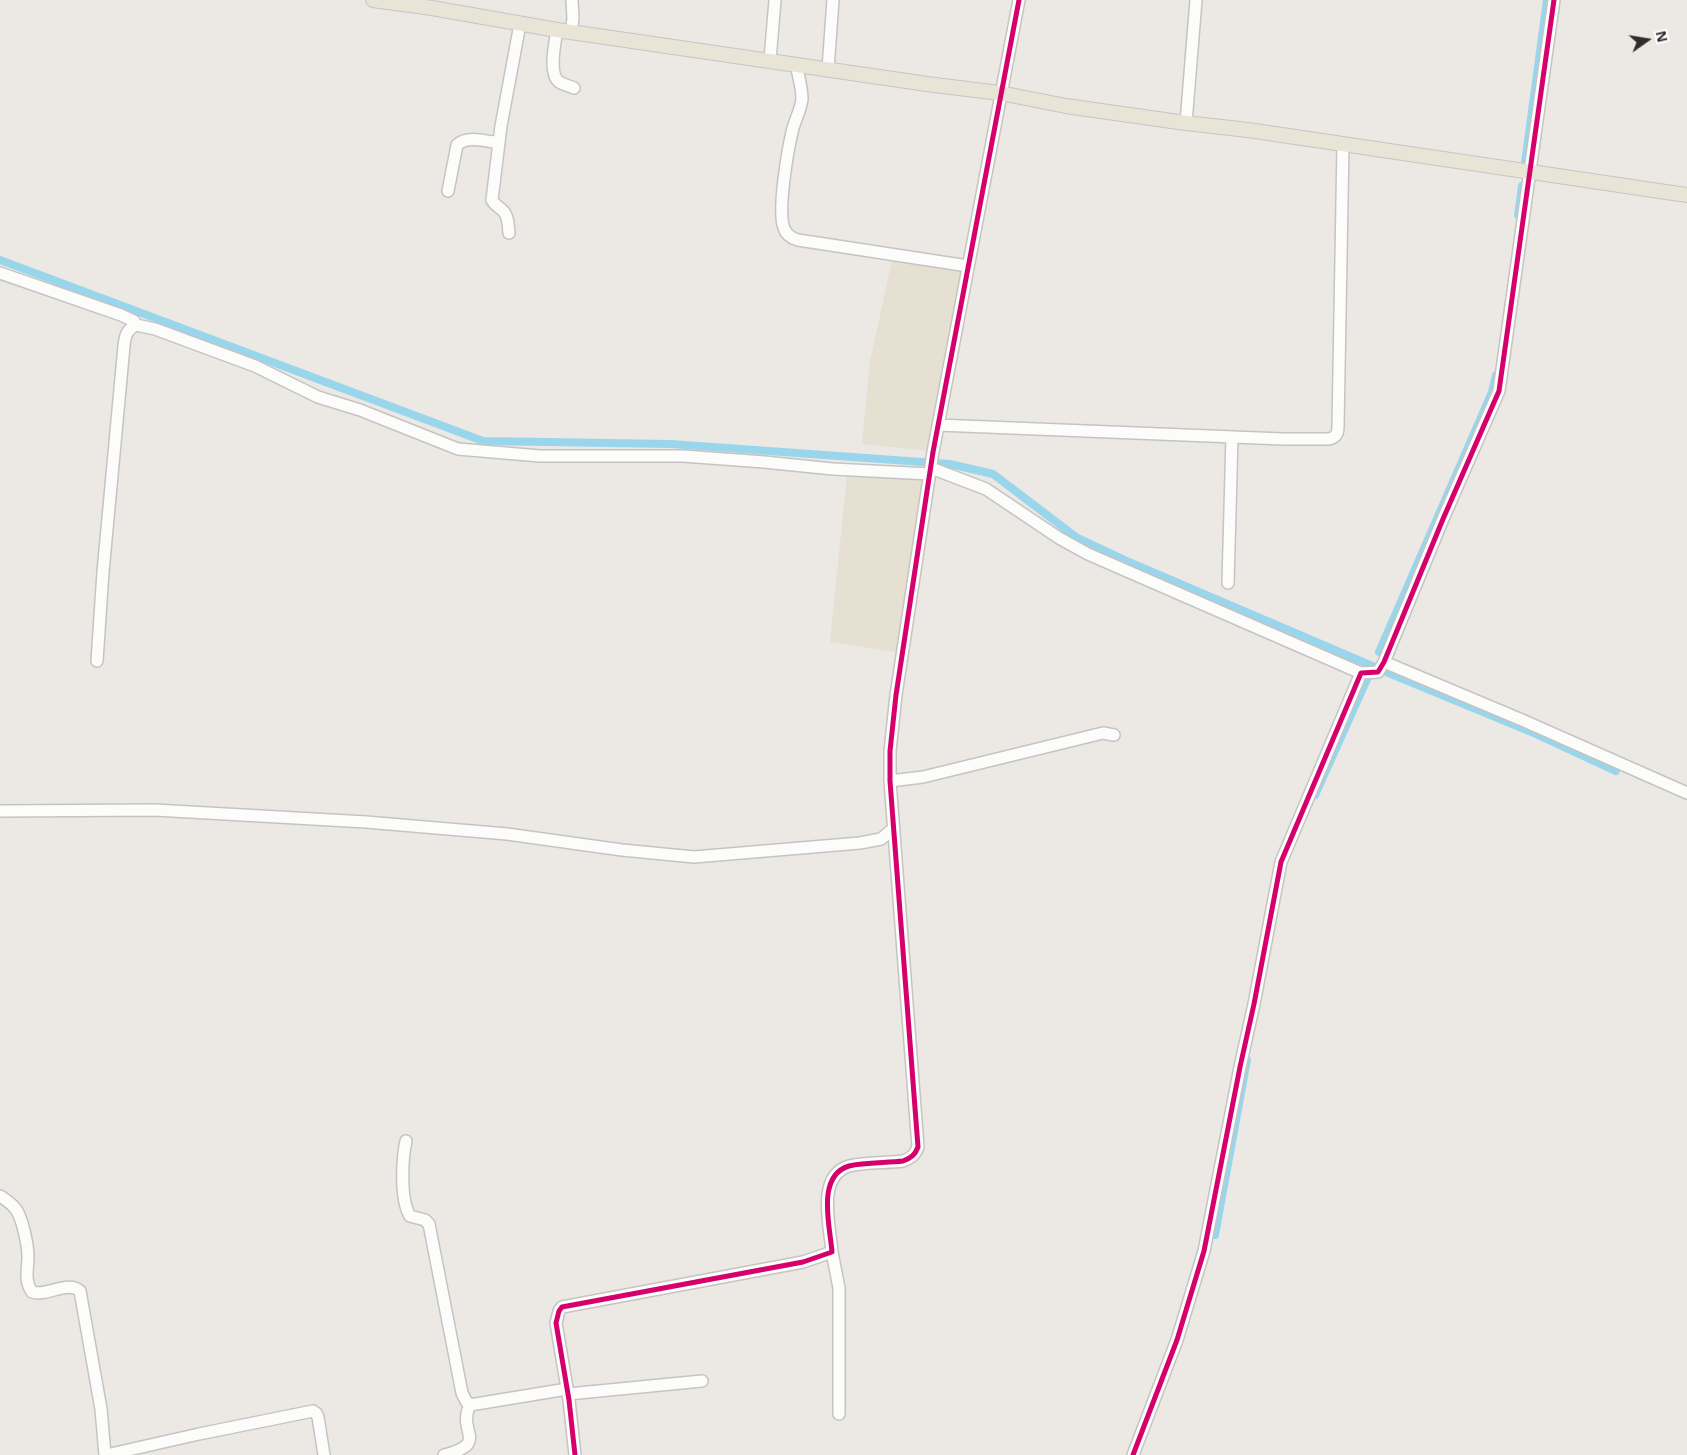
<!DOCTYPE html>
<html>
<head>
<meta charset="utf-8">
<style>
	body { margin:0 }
	#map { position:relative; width:1687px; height:1455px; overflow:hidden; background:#ece8e4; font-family:"Noto Sans",sans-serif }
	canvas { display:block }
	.north { position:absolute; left:1622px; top:15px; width:50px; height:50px; -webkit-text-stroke:4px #fff; paint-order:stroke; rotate:77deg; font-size:14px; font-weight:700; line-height:20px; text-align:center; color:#2e2e2e }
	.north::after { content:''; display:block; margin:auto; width:18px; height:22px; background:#2e2e2e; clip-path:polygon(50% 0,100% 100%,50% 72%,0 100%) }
</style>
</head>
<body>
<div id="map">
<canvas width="1687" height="1455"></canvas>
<div class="north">N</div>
</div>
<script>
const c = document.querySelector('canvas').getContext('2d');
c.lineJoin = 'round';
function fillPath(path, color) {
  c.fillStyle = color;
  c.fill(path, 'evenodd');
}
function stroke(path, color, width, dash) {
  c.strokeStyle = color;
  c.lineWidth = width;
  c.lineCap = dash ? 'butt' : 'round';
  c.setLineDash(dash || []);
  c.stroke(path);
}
const education = new Path2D(`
	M893,256L962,266L929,451L862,444L870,361Z
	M847,474L924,477L896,652L830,642Z`);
const canal = new Path2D(`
	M1525,163L1547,0
	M1518,215L1522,186
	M0,260L483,441L671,444L950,464L993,474L1076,537L1129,562L1377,668
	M1379,652L1492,392L1496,375
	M1386,672L1534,733L1616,771
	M1315,795L1368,677
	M1215,1235L1247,1060`);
const minor = new Path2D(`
	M557,30C555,43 548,73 559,82C564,85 570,86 574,88
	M571,32L573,19L572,0
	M770,60L775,0
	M796,64C798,75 802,87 802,99C801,109 796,118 793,128C788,148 777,211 784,228C786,235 791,238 798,240L968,266
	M828,69L833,0
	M1186,123L1196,0
	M448,191L457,145C467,135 486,141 499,143
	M509,233C508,226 509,218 504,212C500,207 495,206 492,200L501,126L520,24
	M0,273L121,315L134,321L136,325
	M938,425L1283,439H1328C1335,438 1338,435 1338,427L1343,144
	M931,468L986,489L1059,538L1088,554L1361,673
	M1228,583L1232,437
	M97,661L103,572L124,346C125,336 127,329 136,325L155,329L255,366L318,397L360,410L458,449L540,456H683L764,462L833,469L930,474
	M1384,662L1522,720L1687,793
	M890,781L923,777L1103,733L1114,735
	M0,811L155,810L366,822L507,834L622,850L694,857L860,843L881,839L894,828
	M406,1141C402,1159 400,1200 410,1216L425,1220L429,1224L462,1393L466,1401L470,1405
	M0,1196C6,1200 13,1204 17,1211C23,1221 28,1246 28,1257C28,1269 24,1281 32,1292C46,1297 68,1280 80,1291L101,1409L105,1455
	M832,1252L839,1288V1414
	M568,1394L702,1381
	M106,1455L199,1434L313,1411L316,1413L318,1417L324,1455
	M444,1455C491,1443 456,1432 470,1405L567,1389
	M575,1455L569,1400L556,1323L559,1311L562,1307L803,1262L832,1252C830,1226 816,1176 849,1166C864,1162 887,1163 903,1161C911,1158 915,1155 918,1147L890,781V751L896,695L933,452L1019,0
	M1133,1455L1177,1340L1204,1251L1240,1067L1254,1004L1281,862L1361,673L1378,672L1384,662L1443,519L1499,391L1554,0`);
const major = new Path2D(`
	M373,0L432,8L557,30L927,84L1000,93L1066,106L1186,123L1248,130L1687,195`);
const cycleway = new Path2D(`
	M575,1455L569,1400L556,1323L559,1311L562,1307L803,1262L832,1252C830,1226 816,1176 849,1166C864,1162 887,1163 903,1161C911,1158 915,1155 918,1147L890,781V751L896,695L933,452L1019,0
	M1133,1455L1177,1340L1204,1251L1240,1067L1254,1004L1281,862L1361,673L1378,672L1384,662L1443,519L1499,391L1554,0`);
fillPath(education, '#e6e0d3');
stroke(canal, '#99d6ec', 8);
stroke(minor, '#c5c4c5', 14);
stroke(major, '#c6c5c4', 16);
stroke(minor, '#fcfcfb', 11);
stroke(major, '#e8e4d6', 14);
stroke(cycleway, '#d6006c', 5);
</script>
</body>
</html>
